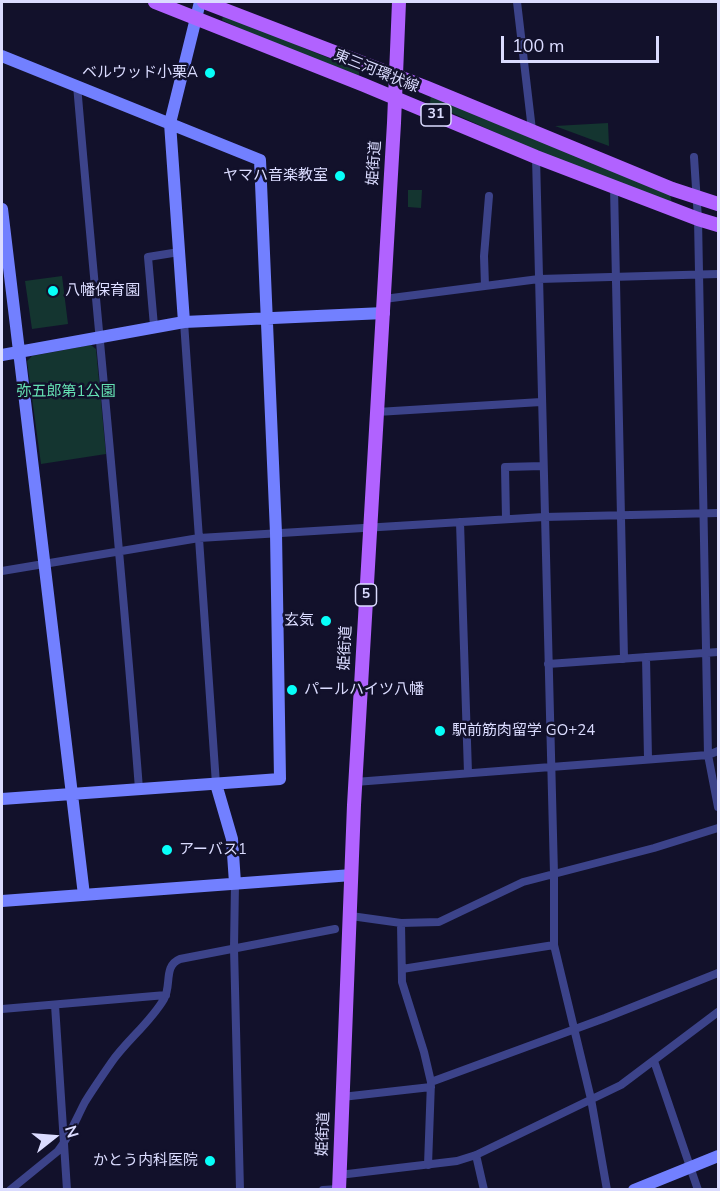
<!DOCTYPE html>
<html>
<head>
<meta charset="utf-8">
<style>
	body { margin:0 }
	#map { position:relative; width:720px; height:1191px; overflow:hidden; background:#12112b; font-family:"Nunito Sans",sans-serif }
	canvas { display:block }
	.frame { position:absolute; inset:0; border:3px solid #dbdcff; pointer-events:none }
	.north { position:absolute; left:24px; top:1107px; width:60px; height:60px; -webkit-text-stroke:4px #12112b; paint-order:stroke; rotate:73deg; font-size:16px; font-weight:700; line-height:24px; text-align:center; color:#dbdcff }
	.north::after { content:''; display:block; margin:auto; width:21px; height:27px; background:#dbdcff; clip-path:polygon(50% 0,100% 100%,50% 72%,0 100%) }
	.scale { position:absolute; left:501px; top:36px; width:158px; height:27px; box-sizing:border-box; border:3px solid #dbdcff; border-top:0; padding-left:8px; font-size:18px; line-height:21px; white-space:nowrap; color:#dbdcff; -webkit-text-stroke:4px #12112b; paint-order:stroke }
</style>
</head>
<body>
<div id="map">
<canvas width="720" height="1191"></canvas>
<div class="frame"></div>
<div class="north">N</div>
<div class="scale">100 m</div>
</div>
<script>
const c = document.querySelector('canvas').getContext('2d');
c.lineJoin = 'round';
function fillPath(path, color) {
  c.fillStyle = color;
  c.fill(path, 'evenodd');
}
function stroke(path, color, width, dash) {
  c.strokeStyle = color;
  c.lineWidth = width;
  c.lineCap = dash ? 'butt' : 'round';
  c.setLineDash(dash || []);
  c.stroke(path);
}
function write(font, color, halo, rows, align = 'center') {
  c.font = font + ' "Nunito Sans","Noto Sans JP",sans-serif';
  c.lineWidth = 5;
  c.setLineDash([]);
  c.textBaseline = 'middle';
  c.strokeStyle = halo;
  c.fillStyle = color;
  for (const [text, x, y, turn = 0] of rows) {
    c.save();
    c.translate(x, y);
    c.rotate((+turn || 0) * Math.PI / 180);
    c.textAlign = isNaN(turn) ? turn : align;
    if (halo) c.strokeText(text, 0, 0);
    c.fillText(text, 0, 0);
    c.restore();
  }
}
const green = new Path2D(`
	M224,13L256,24L301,47L359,70V78L291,52L222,20Z
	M431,94L670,194L672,204L539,152L430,103Z
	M608,123L609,146L555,126Z
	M408,190H422L421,208L408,207Z
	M62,276L68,324L32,329L25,281Z
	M91,345L96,349L106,454L41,464L27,361L32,356Z`);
const street = new Path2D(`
	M517,2L532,130
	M77,85C97,320 121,554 139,789
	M536,157L554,874V945L591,1099L607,1190
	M694,157L698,219L708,755L718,807
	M614,187L624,659
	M485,286L484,256L489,196
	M384,299L539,279L718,274
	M184,322L216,784
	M154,326L148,257L179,252
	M377,412L541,402
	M506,519L505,467L543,466
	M460,522L468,773
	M2,571L199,538L544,517L718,513
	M646,657L648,759
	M548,664L718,652
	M355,782L708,755L718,751
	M235,883L234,948L240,1190
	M351,916L401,923L439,922L523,882L654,848L718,828
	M401,923L402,982L424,1052L431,1082L428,1165
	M402,969L554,945
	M55,1005L67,1190
	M2,1009L166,995
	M654,1061L698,1190
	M431,1082L605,1018L718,973
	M342,1097L431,1087
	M476,1155L484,1190
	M339,1175L457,1161L476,1155L621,1085L718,1012
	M10,1190L58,1151C70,1136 76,1119 85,1102C93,1089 102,1076 111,1063C126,1041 150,1023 164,999C172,985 163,966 180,959L335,929
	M323,1190L339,1189`);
const secondary = new Path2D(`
	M2,56L260,160L276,533L280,779L2,799
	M2,209L84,895
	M184,322L170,123L200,2
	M2,355L184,322L384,313
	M216,784L232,839L235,883
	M2,901L352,875
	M634,1190L718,1156`);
const primary = new Path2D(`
	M155,2L364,85L536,157L698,219L718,225
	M204,2L425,87L672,189L718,204
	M339,1190L354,805L394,123L399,2`);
const markers = [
	[210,73,6,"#07fff9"],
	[340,176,6,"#07fff9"],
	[53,291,6,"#07fff9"],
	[326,621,6,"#07fff9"],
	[292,690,6,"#07fff9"],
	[440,731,6,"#07fff9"],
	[167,850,6,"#07fff9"],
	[210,1161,6,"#07fff9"]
];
const shields = [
	[436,115,30],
	[366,595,21]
];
const shieldNames = [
	["31",436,115],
	["5",366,595]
];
const streetNames = [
	["東三河環状線",376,72,22],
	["姫街道",375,163,-86],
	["姫街道",346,648,-87],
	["姫街道",324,1134,-88]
];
const poiNames = [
	["ベルウッド小栗A",198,73],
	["ヤマハ音楽教室",328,176],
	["八幡保育園",65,291,"left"],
	["玄気",314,621],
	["パールハイツ八幡",304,690,"left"],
	["駅前筋肉留学 GO+24",452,731,"left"],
	["アーバス1",179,850,"left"],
	["かとう内科医院",198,1161]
];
const parkNames = [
	["弥五郎第1公園",66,392]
];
fillPath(green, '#143530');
stroke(street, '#3c438a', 8);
stroke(secondary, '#7280ff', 12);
stroke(primary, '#b162ff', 14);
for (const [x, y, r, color] of markers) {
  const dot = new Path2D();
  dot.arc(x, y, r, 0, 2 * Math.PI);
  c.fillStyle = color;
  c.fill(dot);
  stroke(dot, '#12112b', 2);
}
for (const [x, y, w] of shields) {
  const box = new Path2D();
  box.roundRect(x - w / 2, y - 11, w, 22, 4.5);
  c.fillStyle = '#12112b';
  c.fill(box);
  stroke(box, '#dbdcff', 1.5);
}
write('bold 14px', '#dbdcff', null, shieldNames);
write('15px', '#dbdcff', '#12112b', streetNames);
write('15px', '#dbdcff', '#12112b', poiNames, 'right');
write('15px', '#65e1b3', '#12112b', parkNames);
</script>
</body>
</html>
